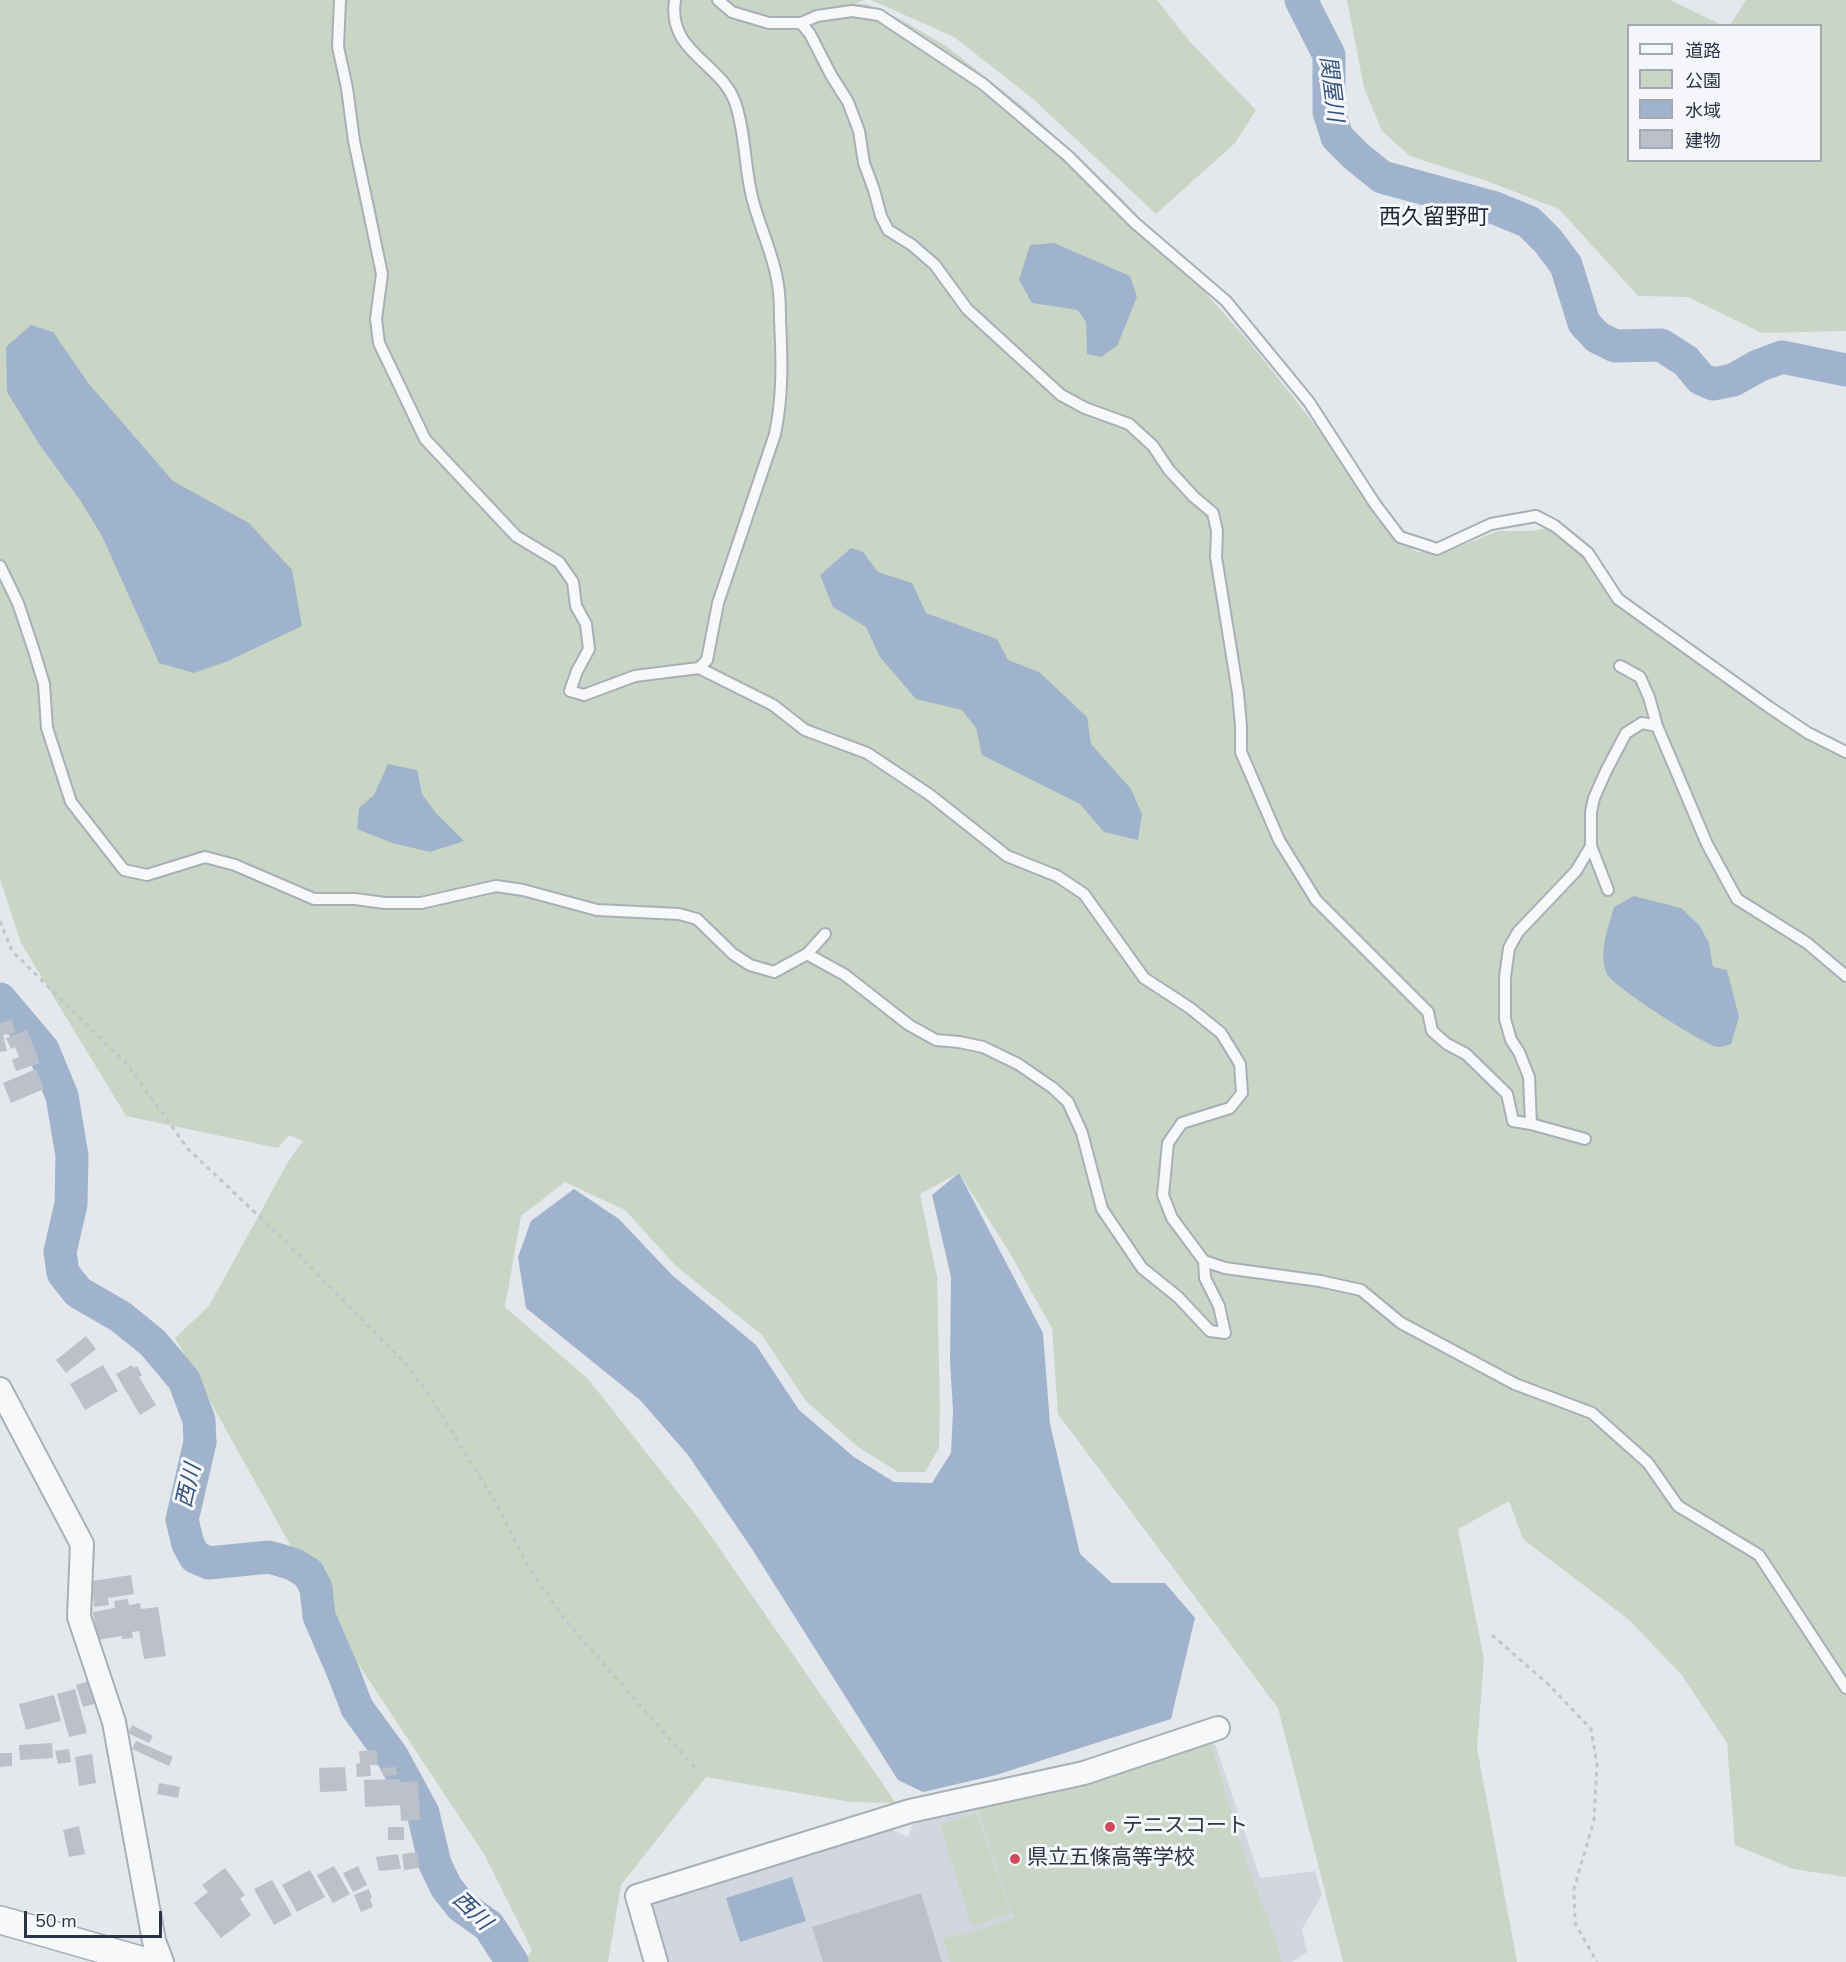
<!DOCTYPE html>
<html>
<head>
<meta charset="utf-8">
<style>
	body { margin:0 }
	#map { position:relative; width:1846px; height:1962px; overflow:hidden; background:#e4e7ec; font-family:"Nunito Sans","Noto Sans JP",sans-serif }
	canvas { display:block }
	.legend { position:absolute; left:1627px; top:24px; width:195px; height:138px; box-sizing:border-box; background:#f4f6f9; border:2px solid #a4a8b1; margin:0; padding:8px 10px; list-style:none; font-size:18px; color:#2b3445 }
	.legend li { display:flex; align-items:center; gap:12px; height:30px }
	.legend b { width:30px; border:2px solid #a4a8b1 }
	.scale { position:absolute; left:24px; top:1911px; width:138px; height:27px; box-sizing:border-box; border:3px solid #2b3445; border-top:0; padding-left:8px; font-size:18px; line-height:21px; white-space:nowrap; color:#2b3445; -webkit-text-stroke:4px #f4f6f9; paint-order:stroke }
</style>
</head>
<body>
<div id="map">
<canvas width="1846" height="1962"></canvas>
<ul class="legend">
<li><b style="height:8px;background:#f7f8fa"></b>道路</li>
<li><b style="height:16px;background:#c9d6c5"></b>公園</li>
<li><b style="height:16px;background:#9fb4cc"></b>水域</li>
<li><b style="height:16px;background:#bbc0ca"></b>建物</li>
</ul>
<div class="scale">50 m</div>
</div>
<script>
const c = document.querySelector('canvas').getContext('2d');
c.lineJoin = 'round';
function fillPath(path, color) {
  c.fillStyle = color;
  c.fill(path, 'evenodd');
}
function stroke(path, color, width, dash) {
  c.strokeStyle = color;
  c.lineWidth = width;
  c.lineCap = dash ? 'butt' : 'round';
  c.setLineDash(dash || []);
  c.stroke(path);
}
function write(font, color, halo, rows, align = 'center') {
  c.font = font + ' "Nunito Sans","Noto Sans JP",sans-serif';
  c.lineWidth = 6;
  c.setLineDash([]);
  c.textBaseline = 'middle';
  c.strokeStyle = halo;
  c.fillStyle = color;
  for (const [text, x, y, turn = 0] of rows) {
    c.save();
    c.translate(x, y);
    c.rotate((+turn || 0) * Math.PI / 180);
    c.textAlign = isNaN(turn) ? turn : align;
    if (halo) c.strokeText(text, 0, 0);
    c.fillText(text, 0, 0);
    c.restore();
  }
}
const built = new Path2D(`
	M1212,1735L1260,1878L1315,1871L1322,1895L1302,1929L1307,1952L1292,1962H660L646,1911L651,1899L858,1833L890,1829L908,1837L914,1821Z`);
const green = new Path2D(`
	M0,0H865L855,4H866L902,20L946,46L1026,109L1121,198L1250,343L1335,450L1393,533L1417,552L1442,554L1498,531H1531L1548,528L1583,555L1622,610L1739,690L1846,748V1877L1793,1869L1735,1845L1727,1743L1681,1674L1628,1619L1523,1539L1509,1501L1458,1529L1484,1659L1477,1748L1517,1962H1343L1278,1708L1058,1414L1052,1328L1008,1250L959,1173L920,1194L937,1277L940,1408L939,1448L925,1472H898L858,1447L806,1401L762,1335L676,1266L625,1210L565,1182L521,1216L505,1307L588,1379L699,1519L896,1803L850,1802L706,1777L621,1885L608,1962H524L532,1950L484,1854L347,1647L175,1338L209,1306L288,1162L303,1141L289,1135L278,1148L126,1116L21,943L0,879Z
	M871,0H1157L1190,42L1256,110L1235,143L1156,214L1032,98L954,37Z
	M1347,0H1670L1722,25L1628,26V160H1820V26L1730,25L1746,0H1846V331L1762,333L1688,297L1638,296L1559,209L1490,182L1410,156L1382,131L1364,88Z
	M1211,1743L1241,1846L1263,1909L1266,1910L1282,1962H951L943,1939L956,1934L958,1937L1014,1918L978,1809L1082,1787Z
	M977,1813L1011,1913L972,1926L940,1825Z`);
const water = new Path2D(`
	M1054,243L1130,276L1137,297L1117,346L1101,357L1087,354L1086,322L1078,310L1032,303L1019,280L1030,245Z
	M31,325L53,332L89,384L173,481L249,523L292,570L302,626L228,661L194,673L159,663L102,536L80,500L39,444L7,392L6,347Z
	M851,548L863,552L878,572L912,583L926,613L997,639L1008,660L1039,672L1087,717L1091,744L1131,789L1142,814L1138,840L1104,832L1080,804L982,755L976,728L962,710L916,699L880,657L866,627L833,607L820,575Z
	M388,764L417,770L422,794L436,813L464,841L430,852L392,843L357,829L359,808L374,795Z
	M1634,896L1681,908L1699,925L1709,943L1713,967L1727,970L1739,1017L1731,1044C1727,1045 1722,1047 1718,1047C1705,1046 1611,985 1607,974C1598,953 1608,928 1614,907Z
	M959,1173L1043,1333L1050,1424L1080,1554L1112,1583H1165L1195,1618L1171,1719L996,1775L923,1792L898,1780L752,1549L688,1455L640,1400L526,1308L518,1257L531,1221L574,1189L619,1219L672,1275L756,1345L799,1410L854,1457L894,1482L932,1483L951,1453L953,1410L950,1361L951,1277L932,1195Z
	M792,1877L806,1921L740,1942L726,1898Z`);
const river = new Path2D(`
	M1301,0L1329,55V112L1337,137L1356,156L1382,177L1495,208L1529,222L1548,241L1566,265L1584,323L1597,337L1615,346L1661,345L1686,361L1701,379L1713,384L1733,380L1758,366L1782,357L1846,370
	M0,999L43,1050L62,1096L72,1156L71,1204L60,1252L63,1273L78,1292L121,1317L153,1343L184,1380L199,1420L200,1442L182,1520L188,1544L195,1557L209,1563L269,1557L293,1564L308,1573L316,1588L319,1616L344,1674L357,1708L392,1756L423,1813L435,1864L446,1887L461,1906L489,1926L512,1962`);
const building = new Path2D(`
	M12,1020L15,1033L3,1035L7,1051L0,1052V1023Z
	M27,1030L40,1063L16,1071L12,1060L19,1057L15,1047L11,1049L6,1038Z
	M36,1069L44,1089L11,1103L3,1083Z
	M86,1336L96,1349L66,1373L56,1360Z
	M103,1365L118,1391L85,1410L70,1384Z
	M132,1365L133,1368L137,1366L142,1375L139,1377L156,1405L140,1415L116,1374Z
	M131,1575L134,1594L108,1598L109,1605L94,1607L92,1581Z
	M128,1599L129,1605L140,1603L141,1609L158,1607L166,1656L144,1659L139,1631L132,1632L133,1638L122,1639V1636L97,1640L93,1612L115,1608L114,1601Z
	M91,1680L98,1703L83,1707L76,1685Z
	M75,1689L87,1733L69,1737L57,1694Z
	M54,1695L61,1721L26,1730L19,1704Z
	M132,1725L153,1736L149,1743L128,1733Z
	M136,1741L173,1757L169,1766L132,1749Z
	M52,1743L53,1758L20,1760L19,1745Z
	M69,1749L71,1762L58,1764L55,1751Z
	M377,1750L378,1765H370L371,1776L357,1777L356,1764L360,1763L359,1751Z
	M0,1753H12V1766L0,1767Z
	M92,1754L96,1783L79,1786L75,1757Z
	M345,1767L347,1791L320,1792L319,1768Z
	M396,1767L397,1775L383,1776L382,1768Z
	M399,1779L400,1782L418,1781L420,1820L401,1821L400,1805L365,1807L364,1780Z
	M159,1783L180,1787L178,1798L157,1794Z
	M79,1826L85,1854L69,1857L63,1830Z
	M388,1827H404V1840H388Z
	M418,1852L419,1868L404,1870L402,1854Z
	M398,1854L401,1869L379,1871L376,1857Z
	M334,1866L350,1894L333,1903L317,1875Z
	M358,1866L367,1885L353,1892L343,1873Z
	M225,1868L245,1895L240,1899L251,1915L221,1938L194,1903L208,1892L202,1885Z
	M310,1870L325,1897L297,1912L282,1885Z
	M272,1880L292,1915L274,1925L254,1889Z
	M369,1889L372,1898L370,1899L373,1907L361,1912L354,1895Z
	M921,1893L942,1962H823L812,1927Z`);
const path = new Path2D(`
	M0,921L12,951L127,1064L188,1149L285,1241L403,1361L428,1393L494,1500L530,1570L566,1621L697,1770
	M1492,1635L1549,1685L1591,1729L1597,1764L1594,1820L1574,1889L1575,1923L1597,1962`);
const service = new Path2D(`
	M340,0L338,47L347,88L354,141L382,274L376,319L379,343L425,439L516,536L559,562L573,582L576,606L586,624L589,649L577,671L570,691L584,695L635,676L699,668L773,705L805,730L867,753L930,795L1007,856L1057,876L1084,894L1144,978L1190,1008L1221,1033L1240,1064L1242,1093L1230,1108L1182,1123L1168,1143L1163,1195L1172,1218L1204,1261L1225,1268L1320,1281L1361,1290L1401,1323L1515,1384L1592,1413L1648,1463L1678,1506L1759,1555L1846,1688
	M675,0C667,52 720,62 735,102C746,133 744,168 753,201C760,227 772,252 777,279C780,292 780,307 780,320C782,359 783,396 775,434L718,603L707,660L699,668
	M718,0L732,12L769,23H801L817,16L852,11L879,15L983,84L1068,156L1135,223L1226,301L1309,402L1375,504L1400,537L1437,549L1491,524L1536,516L1555,526L1588,553L1618,599L1769,707L1808,733L1846,752
	M801,23L810,34L831,75L848,102L859,131L864,163L874,190L881,216L888,230L912,245L935,265L967,309L1061,395L1085,408L1129,424L1153,446L1169,470L1194,497L1213,513L1217,531L1216,557L1238,693L1241,726V752L1279,840L1316,900L1428,1012L1432,1031L1447,1044L1466,1054L1507,1094L1513,1121L1531,1124L1585,1139
	M0,566L18,603L34,651L44,684L47,728L71,802L124,870L147,875L205,857L235,865L314,899H355L385,903H421L496,886L523,890L597,910L679,914L697,919L733,954L750,965L774,972L807,954L825,934
	M1620,666L1640,677L1649,697L1657,726L1707,844L1737,899L1807,943L1846,976
	M1608,890L1591,846V812L1594,798L1606,771L1626,733L1642,723L1657,726
	M807,954L845,975L909,1025L936,1040L959,1042L983,1047L1018,1064L1053,1088L1068,1102L1082,1133L1102,1209L1142,1268L1178,1297L1210,1331L1225,1333L1219,1306L1205,1278L1204,1261
	M1531,1124L1529,1077L1519,1052L1511,1040L1505,1019V977L1509,948L1518,932L1576,871L1591,846`);
const minor = new Path2D(`
	M0,1389L82,1544L79,1617L114,1722L154,1941L162,1962
	M656,1962L637,1896L910,1811L1084,1773L1218,1728`);
const tertiary = new Path2D(`
	M0,1920L147,1962`);
const markers = [
	[1110,1827,6,"#d1495b"],
	[1015,1859,6,"#d1495b"]
];
const poiNames = [
	["テニスコート",1122,1827],
	["県立五條高等学校",1027,1859]
];
const waterNames = [
	["関屋川",1330,89,83],
	["西川",190,1486,-77],
	["西川",471,1912,44]
];
const neighbourhoodNames = [
	["西久留野町",1434,219]
];
fillPath(built, '#d2d6de');
fillPath(green, '#c9d6c5');
fillPath(water, '#9fb4cc');
stroke(river, '#9fb4cc', 33);
fillPath(building, '#bbc0ca');
stroke(service, '#a9aeb7', 14);
stroke(minor, '#a9aeb7', 26);
stroke(tertiary, '#a9aeb7', 30);
stroke(path, '#c2c5cb', 3, [4.5, 4.5]);
stroke(service, '#f7f8fa', 10);
stroke(minor, '#f7f8fa', 22);
stroke(tertiary, '#f7f8fa', 27);
for (const [x, y, r, color] of markers) {
  const dot = new Path2D();
  dot.arc(x, y, r, 0, 2 * Math.PI);
  c.fillStyle = color;
  c.fill(dot);
  stroke(dot, '#f4f6f9', 2);
}
write('21px', '#2b3445', '#f4f6f9', poiNames, 'left');
write('italic 22px', '#34527a', '#f4f6f9', waterNames);
write('22px', '#1d2536', '#f4f6f9', neighbourhoodNames);
</script>
</body>
</html>
